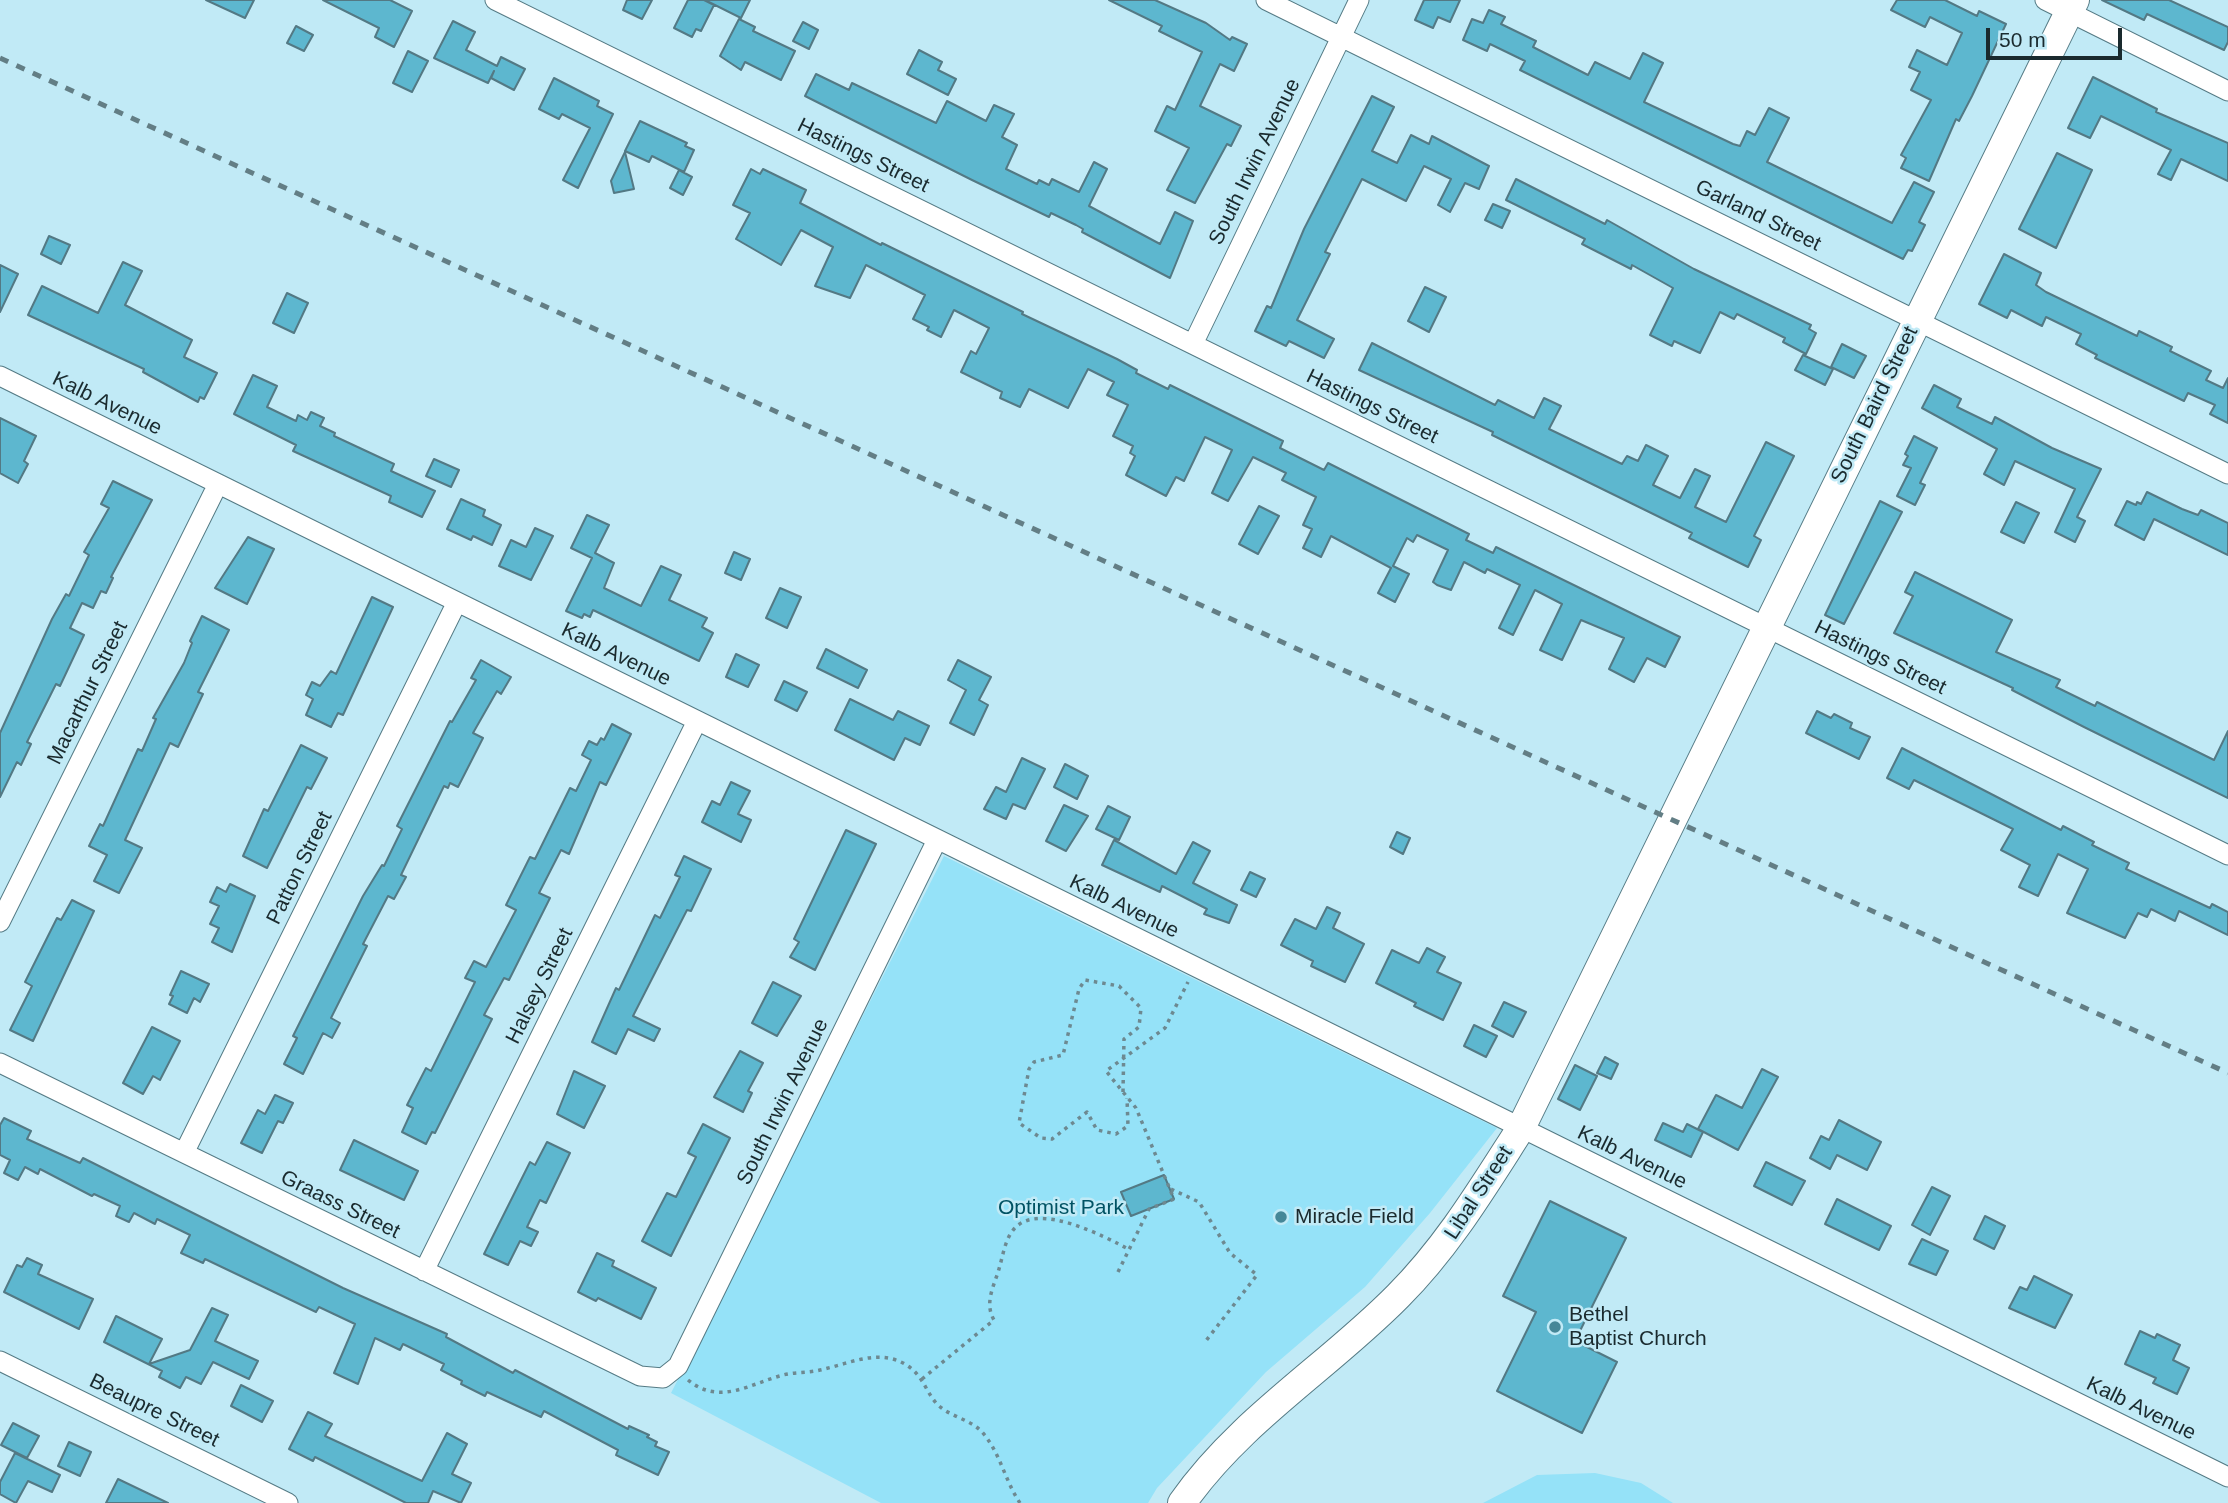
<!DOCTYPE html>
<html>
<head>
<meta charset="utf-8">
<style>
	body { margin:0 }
	#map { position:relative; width:2228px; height:1503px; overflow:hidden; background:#c1eaf6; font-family:Arial,sans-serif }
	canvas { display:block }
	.scale { position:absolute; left:1986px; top:28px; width:136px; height:32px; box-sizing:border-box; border:4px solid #1a2a2e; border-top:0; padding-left:9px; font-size:21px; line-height:24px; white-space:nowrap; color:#1a2a2e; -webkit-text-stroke:5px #c1eaf6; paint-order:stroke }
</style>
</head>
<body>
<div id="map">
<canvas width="2228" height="1503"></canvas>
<div class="scale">50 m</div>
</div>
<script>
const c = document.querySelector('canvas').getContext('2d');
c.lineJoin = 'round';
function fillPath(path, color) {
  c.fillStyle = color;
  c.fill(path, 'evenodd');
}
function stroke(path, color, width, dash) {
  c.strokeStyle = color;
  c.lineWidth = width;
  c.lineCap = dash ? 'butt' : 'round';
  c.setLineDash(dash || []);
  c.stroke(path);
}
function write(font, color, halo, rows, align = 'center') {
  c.font = font + ' Arial,sans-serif';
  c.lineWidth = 5;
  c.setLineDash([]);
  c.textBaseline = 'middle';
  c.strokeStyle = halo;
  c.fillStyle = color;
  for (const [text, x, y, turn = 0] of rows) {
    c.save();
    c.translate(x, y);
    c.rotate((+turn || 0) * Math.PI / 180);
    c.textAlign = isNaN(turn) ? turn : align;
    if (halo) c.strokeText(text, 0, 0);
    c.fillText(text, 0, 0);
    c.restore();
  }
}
const green = new Path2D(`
	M944,856L1497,1128L1430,1213L1365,1287L1266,1372L1157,1488L1148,1503H881L671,1393Z
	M1595,1473L1641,1483L1673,1503H1483L1537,1475Z`);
const building = new Path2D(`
	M206,0H254L245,18Z
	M323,0H390L412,11L394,47L375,37L379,28Z
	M627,0H652L642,19L623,10Z
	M688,0H704L714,5L701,31L696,29L692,37L674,28Z
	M705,0H750L741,18Z
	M1109,0H1155L1206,23L1230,40L1232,37L1247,44L1234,71L1220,64L1200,106L1241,126L1231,146L1227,144L1195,203L1167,190L1189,148L1155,131L1167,106L1175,110L1202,52L1159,31L1162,26Z
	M1424,0H1460L1450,22L1438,17L1433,28L1415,20Z
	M1897,0H1945L1977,16L1979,11L2006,24L1972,96L1959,121L1956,119L1929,181L1901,168L1906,158L1901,155L1931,100L1911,90L1920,72L1909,67L1917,50L1947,65L1962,33L1930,17L1925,27L1891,10Z
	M2102,0H2169L2228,27V42L2224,50L2147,14L2144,20Z
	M1489,10L1505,17L1501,24L1536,41L1533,47L1588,75L1595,62L1630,79L1643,53L1663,63L1644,102L1733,144L1740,146L1747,131L1755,135L1769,108L1789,118L1767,162L1892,223L1914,182L1934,192L1919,222L1925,225L1912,251L1908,250L1903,259L1520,70L1525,61L1490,44L1487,51L1463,40L1472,19L1483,23Z
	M739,19L755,27L753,31L795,51L781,80L745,62L741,70L720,56Z
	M453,21L475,32L466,50L497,66L501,57L525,69L514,90L491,78L494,71L488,83L434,58Z
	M803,22L818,30L809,49L793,41Z
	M296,26L313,35L304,51L287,43Z
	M919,50L942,62L938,70L956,79L948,95L907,74Z
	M408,51L428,61L412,92L393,83Z
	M816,74L849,90L852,83L936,123L947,101L986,121L994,105L1014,114L1002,137L1017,145L1006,169L1037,184L1039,180L1049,185L1052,179L1079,192L1094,162L1107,169L1089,206L1160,244L1175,212L1193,221L1170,278L1082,232L1083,229L1076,225L1051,213L1049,217L972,180L805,96Z
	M2093,77L2157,109L2156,112L2228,143V181L2181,159L2171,180L2158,174L2171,150L2101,116L2090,138L2068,128Z
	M554,78L599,101L597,106L613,114L578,188L563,180L590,128L562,114L559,119L539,109Z
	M1372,96L1394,107L1372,151L1397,163L1411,135L1429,144L1432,136L1489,166L1479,189L1465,183L1450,212L1438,205L1451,179L1424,166L1406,201L1362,179L1325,252L1330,254L1297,320L1334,339L1324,358L1289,341L1286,346L1255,331L1267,306L1271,308L1304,229Z
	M640,121L687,143L685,146L694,150L684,172L652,156L649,162L625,151Z
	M625,152L634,189L614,193L611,181Z
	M2057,153L2092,170L2056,248L2019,229Z
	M751,169L760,174L763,169L806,190L800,203L881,245L882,243L1023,312L1022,314L1117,359L1137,370L1136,373L1168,389L1170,385L1283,441L1280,448L1324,470L1328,463L1469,534L1466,540L1493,553L1496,547L1680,637L1665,667L1647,658L1634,682L1609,669L1624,638L1581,620L1562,660L1540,650L1562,604L1535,590L1513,635L1499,628L1520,585L1487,569L1485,573L1464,562L1451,590L1437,585L1433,582L1448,550L1417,535L1413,542L1407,538L1393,566L1409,574L1395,602L1378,593L1391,568L1331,536L1321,557L1303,548L1312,529L1303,525L1316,497L1282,480L1286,473L1253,457L1228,501L1212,493L1232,450L1205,437L1184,481L1176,477L1166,496L1126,475L1135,456L1130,453L1133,446L1113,436L1128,405L1107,395L1114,382L1088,369L1068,408L1029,389L1020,407L1000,398L1002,392L961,372L971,351L976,354L989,328L954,310L941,337L927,330L929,327L913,319L925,295L866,265L850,298L815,286L833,247L801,230L781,265L736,239L750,213L733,205Z
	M679,170L692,177L683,195L670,188Z
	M1516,179L1605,224L1607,220L1694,269L1811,325L1809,329L1816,333L1806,354L1783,342L1785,338L1737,314L1734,319L1720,312L1700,353L1674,341L1672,346L1650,335L1673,288L1632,265L1631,269L1582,244L1585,239L1506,200Z
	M1493,204L1510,211L1502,228L1485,220Z
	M49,236L70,245L61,264L41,254Z
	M2004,254L2041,273L2036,285L2046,292L2137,336L2139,331L2172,347L2170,351L2211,371L2206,380L2223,388L2228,378V423L2210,414L2215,405L2188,393L2184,401L2095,358L2097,355L2076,344L2081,334L2046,317L2042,326L2011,310L2007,318L1979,304Z
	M123,262L142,271L125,305L192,340L184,357L217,373L204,399L200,397L198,402L143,372L144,369L28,315L42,286L98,313Z
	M0,265L18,274L0,312Z
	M1425,287L1446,297L1429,332L1408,321Z
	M287,293L308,303L294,333L273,323Z
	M1372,343L1495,405L1498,400L1534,418L1544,398L1561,406L1549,429L1622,464L1627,456L1638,461L1646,445L1668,456L1653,485L1680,498L1695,469L1710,476L1695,507L1726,522L1766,442L1794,456L1754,536L1761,540L1748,567L1689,538L1692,533L1492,435L1493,432L1359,370Z
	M1842,344L1866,356L1854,378L1831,367Z
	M1803,355L1833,369L1825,385L1795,370Z
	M253,375L277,386L267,407L296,421L298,415L307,420L311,412L324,418L320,426L335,433L334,436L394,464L391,471L435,491L422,517L389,502L391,496L293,451L296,445L234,414Z
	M1934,385L1961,399L1957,407L1992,424L1995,417L2052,448L2101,469L2077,517L2085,521L2075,542L2055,532L2075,489L2015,461L2004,485L1984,474L1997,449L1922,408Z
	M0,418L36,436L24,461L28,464L18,483L0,473Z
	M1914,436L1937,448L1920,483L1925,485L1915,505L1897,496L1911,468L1903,465L1908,456L1905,454Z
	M434,459L459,470L451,487L426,476Z
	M113,481L152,500L111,577L113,578L106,593L101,591L93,608L82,603L70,628L84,635L60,686L56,684L27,742L31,744L21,765L17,762L0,797V733L52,619L66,594L69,596L89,555L84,552L109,508L101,504Z
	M2147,492L2182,509L2198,515L2201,510L2228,523V555L2154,519L2144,540L2115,525L2127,501L2136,505L2137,502L2141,504Z
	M461,499L485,510L483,516L501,525L492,545L473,536L471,540L447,529Z
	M1880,501L1902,512L1844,624L1825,615Z
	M2016,502L2039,513L2024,543L2001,532Z
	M1259,506L1279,516L1258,554L1239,544Z
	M587,515L609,525L595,553L614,563L604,588L641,606L661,566L681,575L669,600L707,618L702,627L713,633L699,661L593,610L590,617L584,614L582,618L566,611L592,558L571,548Z
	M535,528L553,536L531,580L499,566L511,540L526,547Z
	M248,537L274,549L247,604L215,588Z
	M734,552L750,559L741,580L725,573Z
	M1915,572L2012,620L1996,652L2060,680L2056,687L2095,706L2097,702L2214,760L2228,731V798L2084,727L2012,690L2013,688L1894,633L1913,596L1905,592Z
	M780,588L801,597L787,628L766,618Z
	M372,597L393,607L343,715L338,713L331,727L306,715L313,699L306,695L312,682L320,686L331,671L336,674Z
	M202,616L229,630L198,692L203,694L178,747L170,743L125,840L142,848L119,893L94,881L107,855L89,846L100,824L103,826L138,749L142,751L156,719L153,718L184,663L192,643L190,641Z
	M826,649L867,670L858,688L817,668Z
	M736,654L759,665L748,687L726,677Z
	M481,660L511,677L501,694L497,691L473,733L483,738L458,787L450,783L448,788L444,786L401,875L406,877L394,899L388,896L363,944L367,946L331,1018L340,1023L332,1038L323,1033L303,1074L284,1064L297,1038L293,1036L363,896L382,865L384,866L402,829L397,826L450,721L452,722L476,680L471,678Z
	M958,660L991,677L979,700L988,705L974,735L950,723L966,690L948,680Z
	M784,681L807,692L797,711L775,700Z
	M850,699L893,720L898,711L929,726L920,745L905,738L894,760L835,730Z
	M1817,711L1831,718L1834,714L1852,723L1850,728L1870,737L1859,759L1806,733Z
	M612,724L631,734L606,785L600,782L569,854L561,850L539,893L550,898L509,980L504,978L484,1015L492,1019L435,1133L432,1132L426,1144L402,1132L413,1108L407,1105L426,1068L431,1071L475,982L465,978L474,961L486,967L516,910L506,905L530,857L535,859L570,788L576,791L591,760L582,755L589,741L597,745L601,738L604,740Z
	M301,745L327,758L311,789L307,787L267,868L243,856L264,809L268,811Z
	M1902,748L2061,830L2063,826L2094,842L2092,845L2129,863L2126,869L2210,908L2212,904L2228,912V935L2179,911L2175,921L2151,909L2147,917L2138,913L2125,938L2067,913L2088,869L2058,854L2038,896L2019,887L2030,865L2001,850L2013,829L1914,780L1909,789L1887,778Z
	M1022,758L1045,769L1025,809L1013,804L1006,819L984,809L996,787L1006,792Z
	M1065,764L1088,776L1077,799L1054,787Z
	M731,782L750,791L738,814L751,820L741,842L702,822L712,801L720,805Z
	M1064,805L1088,816L1066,851L1046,841Z
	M1108,806L1130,817L1119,840L1096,829Z
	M846,830L876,844L815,970L790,957L799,942L794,939Z
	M1397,832L1410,838L1403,854L1390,847Z
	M1114,840L1176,874L1193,842L1210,851L1193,883L1237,905L1229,923L1204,914L1207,909L1162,886L1160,892L1102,865Z
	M684,856L711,869L691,911L687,910L633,1016L660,1029L654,1041L628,1029L616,1054L592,1042L616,988L619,990L655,915L660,918L680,877L675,875Z
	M1250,872L1265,879L1256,897L1241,890Z
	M230,884L255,896L232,952L212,942L219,928L210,924L219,906L210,902L217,887L226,892Z
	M72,900L94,911L33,1041L10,1030L32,986L25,982L57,918L61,920Z
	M1327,907L1340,913L1333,928L1364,944L1345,982L1311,966L1313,961L1281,945L1295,919L1316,929Z
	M1427,948L1445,957L1437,972L1461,983L1443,1020L1414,1006L1416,1003L1376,983L1392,950L1419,963Z
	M181,971L209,984L200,1002L194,998L187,1013L169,1004L173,996L170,995Z
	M773,982L801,996L777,1036L752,1023Z
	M1504,1002L1526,1012L1513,1037L1492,1026Z
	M1474,1025L1497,1036L1486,1057L1464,1046Z
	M152,1027L180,1041L160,1080L153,1076L143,1094L123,1083Z
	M740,1051L763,1063L748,1091L752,1093L743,1112L714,1097Z
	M1605,1057L1618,1064L1611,1079L1597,1073Z
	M1575,1065L1597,1076L1580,1110L1558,1099Z
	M1762,1069L1778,1077L1738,1150L1698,1129L1716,1095L1742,1108Z
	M574,1071L605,1086L584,1128L557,1114Z
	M275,1095L293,1103L283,1123L278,1121L262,1153L241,1143L258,1110L265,1114Z
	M4,1118L31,1131L27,1139L80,1163L83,1158L343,1288L447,1334L446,1337L513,1373L515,1370L628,1429L629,1426L649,1435L647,1437L657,1442L655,1446L669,1452L658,1475L616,1455L618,1450L544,1411L541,1417L487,1392L485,1396L461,1384L462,1381L441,1370L444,1364L403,1344L400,1350L375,1338L358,1384L334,1373L355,1324L319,1307L316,1312L205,1259L203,1263L181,1253L190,1235L157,1219L155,1224L134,1213L129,1222L116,1216L120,1206L94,1194L92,1196L40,1169L38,1174L25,1167L18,1180L4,1173L10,1160L0,1155V1125Z
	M1839,1120L1881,1142L1867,1170L1837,1155L1830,1169L1810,1158L1821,1136L1829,1140Z
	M1663,1123L1683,1132L1687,1124L1703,1132L1691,1157L1655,1140Z
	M703,1124L730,1138L671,1256L642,1241L667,1193L676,1197L696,1157L688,1153Z
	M354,1140L418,1171L404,1200L340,1170Z
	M547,1142L570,1153L546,1203L540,1200L527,1227L538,1232L531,1246L520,1241L508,1265L484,1254L530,1162L535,1165Z
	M1766,1162L1805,1181L1792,1205L1754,1186Z
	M1164,1175L1174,1199L1131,1216L1121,1192Z
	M1932,1187L1950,1196L1930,1235L1912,1225Z
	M1837,1199L1891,1226L1879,1250L1825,1224Z
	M1550,1201L1626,1238L1575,1341L1617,1362L1582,1433L1497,1391L1536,1312L1503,1296Z
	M1985,1216L2005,1226L1994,1249L1974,1239Z
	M1922,1239L1948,1251L1936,1275L1909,1264Z
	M597,1253L614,1261L612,1266L656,1288L641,1319L598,1298L596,1301L578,1292Z
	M27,1258L42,1265L38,1274L93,1299L79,1329L4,1292L17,1265L22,1267Z
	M2034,1276L2072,1295L2055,1328L2009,1308L2020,1287L2027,1290Z
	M212,1308L228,1315L215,1341L258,1361L249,1379L213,1362L201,1384L186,1377L180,1388L159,1377L162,1371L104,1342L116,1316L162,1339L149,1364L190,1350Z
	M2140,1331L2155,1338L2157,1334L2180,1345L2173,1360L2189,1368L2177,1394L2153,1383L2156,1378L2125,1364Z
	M241,1385L273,1401L262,1422L231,1406Z
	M308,1412L332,1424L325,1436L422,1481L447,1433L467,1444L452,1474L471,1483L461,1503L433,1491L428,1503H406L315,1457L313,1461L289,1449Z
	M13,1423L39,1436L27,1458L1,1445Z
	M69,1442L91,1452L80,1476L58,1466Z
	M15,1453L60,1475L52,1492L28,1481L16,1503L0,1494V1482Z
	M118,1479L168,1503H106Z`);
const path = new Path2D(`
	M1123,1092L1124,1039L1139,1027L1141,1008L1119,986L1085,980L1079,989L1063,1055L1034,1062L1029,1069L1019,1123L1041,1138L1052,1139L1087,1112L1097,1130L1116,1134L1128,1126L1127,1098
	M1171,1189L1199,1202L1230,1253L1257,1275L1205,1342
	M1118,1272L1149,1209L1174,1199L1136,1108L1106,1071L1165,1028L1188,982
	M922,1379L994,1320C984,1303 994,1286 999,1269C1003,1256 1005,1238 1015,1228C1039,1202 1104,1236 1130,1250
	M688,1380C720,1406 749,1384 783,1375C795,1372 808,1373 820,1370C849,1364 880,1347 908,1366C923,1376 926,1392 937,1404C950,1417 970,1419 982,1432C1000,1452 1005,1481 1020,1503`);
const street = new Path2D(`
	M495,0L2228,855
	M1266,0L2228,474
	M2045,0L2228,91
	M1193,344L1359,0
	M0,376L2228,1477
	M0,922L218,484
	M0,1063L640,1376L663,1378L678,1366L937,840
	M184,1153L457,602
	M424,1271L697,721
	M0,1361L288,1503`);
const secondary = new Path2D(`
	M1182,1503C1240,1420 1328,1367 1398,1296C1448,1246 1483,1187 1521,1128L2075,0`);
const rail = new Path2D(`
	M0,58L2228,1073`);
const markers = [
	[1281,1217,7,"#458798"],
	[1555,1327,7,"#458798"]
];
const streetNames = [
	["Hastings Street",863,156,26],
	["South Irwin Avenue",1255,162,-64],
	["Garland Street",1758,216,26],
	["Kalb Avenue",107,404,26],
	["South Baird Street",1875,405,-64],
	["Hastings Street",1372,407,26],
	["Kalb Avenue",616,655,26],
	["Hastings Street",1880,658,26],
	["Macarthur Street",88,693,-64],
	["Patton Street",300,868,-64],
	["Kalb Avenue",1124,907,26],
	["Halsey Street",540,986,-64],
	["South Irwin Avenue",783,1102,-64],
	["Kalb Avenue",1632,1158,26],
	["Libal Street",1479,1193,-57],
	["Graass Street",340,1205,26],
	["Kalb Avenue",2141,1409,26],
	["Beaupre Street",154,1411,26]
];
const parkNames = [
	["Optimist Park",1061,1208]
];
const poiNames = [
	["Miracle Field",1295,1217],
	["Bethel",1569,1315],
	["Baptist Church",1569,1339]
];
fillPath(green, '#95e2f8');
fillPath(building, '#5db7cf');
stroke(building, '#537984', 2);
stroke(street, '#557b85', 21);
stroke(secondary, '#557b85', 30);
stroke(path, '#6d8991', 3.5, [3.5, 5]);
stroke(street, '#fff', 19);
stroke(secondary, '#fff', 28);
stroke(rail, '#637e85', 5, [9, 9]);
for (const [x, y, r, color] of markers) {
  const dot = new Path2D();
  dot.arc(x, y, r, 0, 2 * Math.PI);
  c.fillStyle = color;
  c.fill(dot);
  stroke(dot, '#c1eaf6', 2.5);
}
write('21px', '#1a2a2e', '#c1eaf6', streetNames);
write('21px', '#005263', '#c1eaf6', parkNames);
write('21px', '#1a2a2e', '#c1eaf6', poiNames, 'left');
</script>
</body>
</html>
